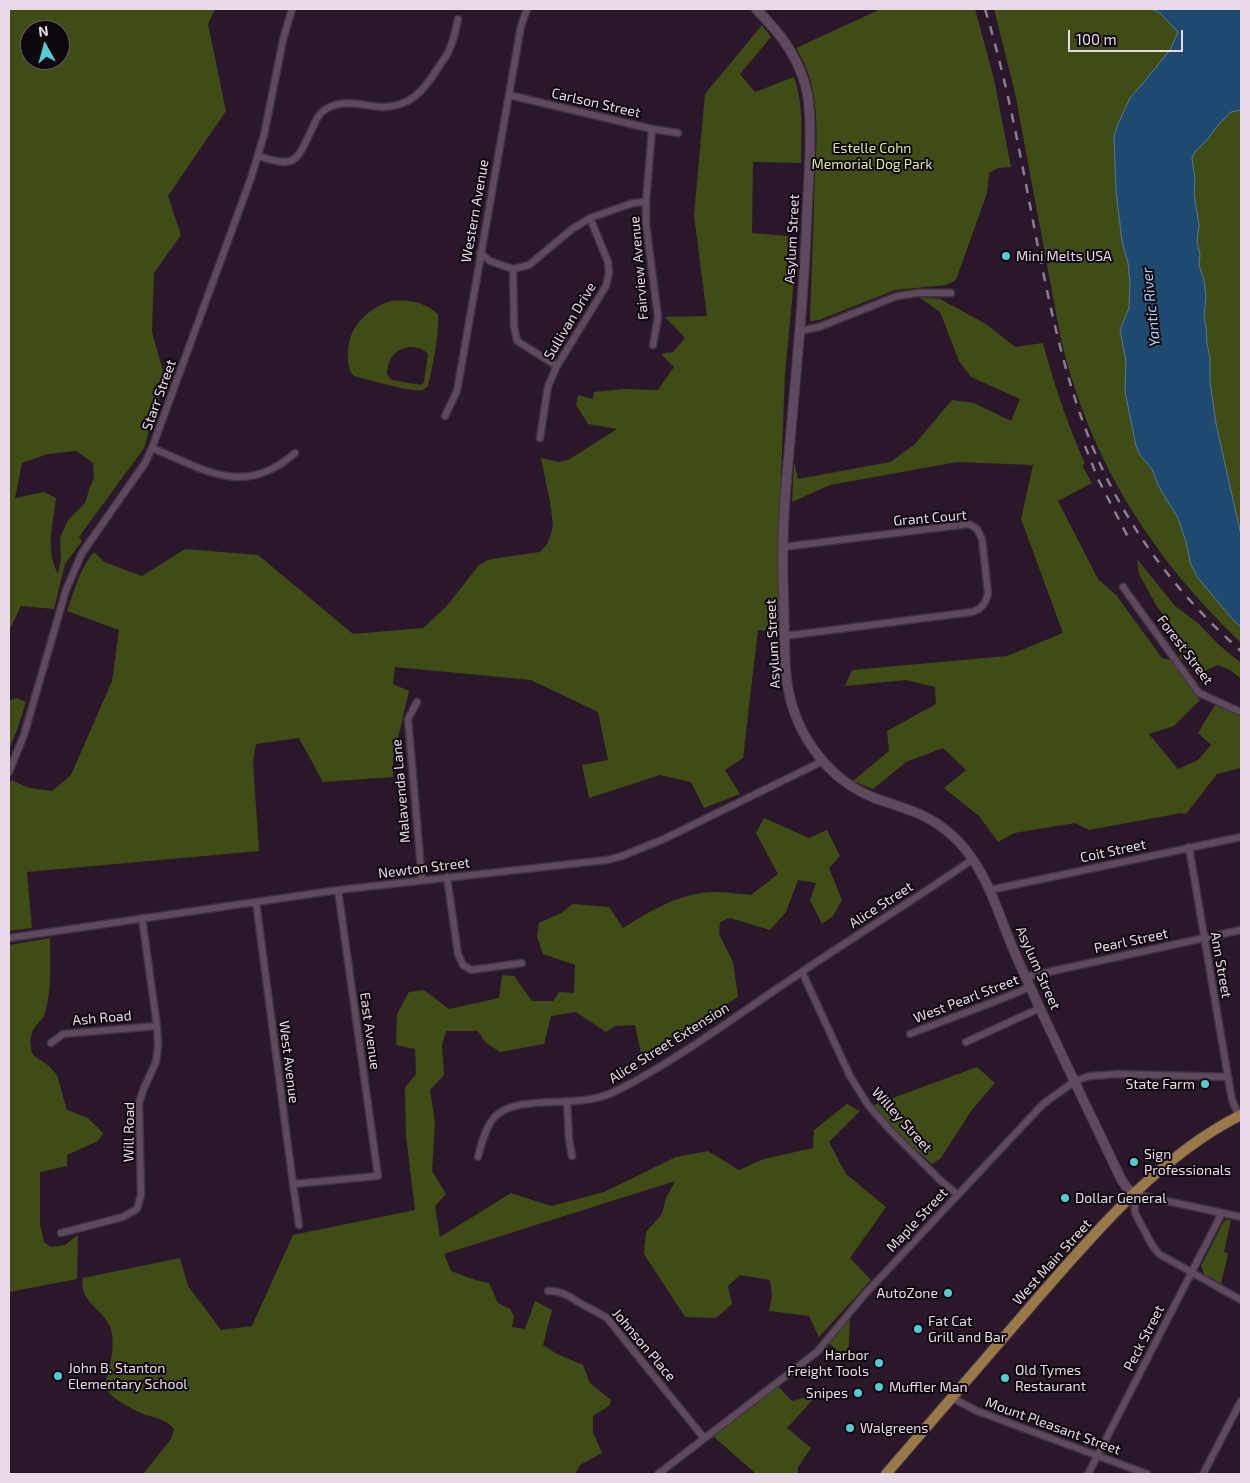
<!DOCTYPE html>
<html>
<head>
<meta charset="utf-8">
<style>
	body { margin:0 }
	#map { position:relative; width:1250px; height:1483px; overflow:hidden; background:#2a182a; font-family:"Exo 2",sans-serif }
	canvas { display:block }
	.frame { position:absolute; inset:0; border:10px solid #e8dbe7; pointer-events:none }
	.north { position:absolute; left:20px; top:20px; width:50px; height:50px; box-sizing:border-box; background:#0e060e; border:1px solid #655b65; border-radius:50%; rotate:353deg; font-size:14px; font-weight:700; line-height:20px; text-align:center; color:#e8dbe7 }
	.north::after { content:''; display:block; margin:auto; width:18px; height:22px; background:#51ccd2; clip-path:polygon(50% 0,100% 100%,50% 72%,0 100%) }
	.scale { position:absolute; left:1068px; top:30px; width:115px; height:22px; box-sizing:border-box; border:2px solid #e8dbe7; border-top:0; padding-left:6px; font-size:15px; line-height:18px; white-space:nowrap; color:#e8dbe7; -webkit-text-stroke:4px #0e060e; paint-order:stroke }
</style>
</head>
<body>
<div id="map">
<canvas width="1250" height="1483"></canvas>
<div class="frame"></div>
<div class="north">N</div>
<div class="scale">100 m</div>
</div>
<script>
const c = document.querySelector('canvas').getContext('2d');
c.lineJoin = 'round';
function fillPath(path, color) {
  c.fillStyle = color;
  c.fill(path, 'evenodd');
}
function stroke(path, color, width, dash) {
  c.strokeStyle = color;
  c.lineWidth = width;
  c.lineCap = dash ? 'butt' : 'round';
  c.setLineDash(dash || []);
  c.stroke(path);
}
function write(font, color, halo, rows, align = 'center') {
  c.font = font + ' "Exo 2",sans-serif';
  c.lineWidth = 4;
  c.setLineDash([]);
  c.textBaseline = 'middle';
  c.strokeStyle = halo;
  c.fillStyle = color;
  for (const [text, x, y, turn = 0] of rows) {
    c.save();
    c.translate(x, y);
    c.rotate((+turn || 0) * Math.PI / 180);
    c.textAlign = isNaN(turn) ? turn : align;
    if (halo) c.strokeText(text, 0, 0);
    c.fillText(text, 0, 0);
    c.restore();
  }
}
const green = new Path2D(`
	M9,9H215L208,24L226,111L168,196L181,235L154,273L152,332L165,378L144,448L79,537L82,541L65,564L54,609L21,606L9,631ZM30,30H60V60H30ZM76,451L93,463L94,478L90,487L85,503L68,520L60,538L61,559L58,574C45,549 53,525 56,498L44,492L15,498L22,463L48,454Z
	M881,9H975L994,79L1011,167L998,168L989,173L987,193L956,280L946,285L895,290L819,320L810,321C811,281 813,242 814,202C815,152 825,92 796,48Z
	M994,9H1152L1160,13L1178,32L1170,50L1144,82L1130,98L1118,124L1114,137L1116,191L1122,241L1128,263L1130,282L1129,308L1120,330L1126,361L1125,392L1136,446L1140,455L1152,469L1159,487L1178,518L1186,542L1191,565L1198,578L1234,621L1241,627V643C1151,556 1091,463 1061,340L1015,93Z
	M762,25L771,37L740,74L755,92L794,77C804,104 801,135 801,163L753,162L752,233L798,237L785,374L778,553L780,632L758,630L743,758L725,770L740,794L704,808L691,782L660,775L589,798L582,765L608,760L598,712L531,680L395,667L393,684L409,691L393,759V777L323,782L299,738L256,744L253,762L259,851L27,872L32,928L9,931V784L11,780L29,788L52,791L71,775L112,681L119,630L67,611C74,591 80,568 94,552L104,562L142,576L185,549L258,555L353,634L423,628L446,607L479,565L488,560L498,558L540,552L547,544L551,534L553,524L550,502L541,458L559,462L568,460L617,429L588,424L576,405L578,395L593,399L594,392L623,389L658,390L674,367L661,354L673,352L685,338L665,317L707,316L694,215L705,94Z
	M1241,110V535L1216,424L1210,381V358L1207,344L1206,326L1204,317L1206,304L1199,265L1200,255L1197,241L1199,225L1194,194L1195,178L1192,159L1194,153L1208,139L1218,125L1231,112Z
	M919,297L940,299L986,324L1015,347L1043,343C1054,385 1068,425 1085,464L1082,465L1092,483L1058,501L1098,579L1117,596L1162,658L1171,660L1200,700L1174,726L1149,734L1178,769L1198,760L1211,745L1198,733L1215,705L1241,716V768L1217,774L1186,814L1181,813L1089,830L1075,823L1014,833L998,842L979,816L944,788L966,770L943,748L906,762L873,789L853,781L889,751L887,731L936,704L935,687L906,680L845,686L852,670L1007,656L1063,633L1021,519L1033,465L957,462L830,485L792,502L794,462L798,479L890,462L914,445L952,400L974,403L1011,421L1020,399L971,377L959,361L940,312Z
	M391,301C408,299 425,302 438,314C439,338 433,363 428,386C426,388 423,390 421,390C410,392 366,379 354,376C349,371 348,364 348,357C346,329 366,309 391,301ZM408,347C416,347 423,348 428,354L424,382L421,385L392,380L387,374C387,360 394,350 408,347Z
	M1137,559L1175,606L1199,624L1219,645L1241,663V679L1230,670L1218,665L1200,673L1179,657L1187,646L1156,605L1139,574Z
	M16,698L26,702L17,730L9,749V701Z
	M764,818L809,838L827,830L840,856L829,868L842,900L833,916L822,924L810,900L816,883L798,880L786,912L770,930L730,918L720,922L719,934L733,962L738,997L642,1058L635,1025L615,1026L606,1032L576,1012L551,1016L544,1044L500,1052L485,1042L478,1031H446L442,1045L444,1075L430,1090L435,1123L432,1171L446,1194L435,1206L440,1237L511,1193L551,1206L604,1192L676,1157L708,1151L739,1170L764,1159L813,1148L814,1130L847,1104L860,1111L829,1142L846,1174L886,1207L850,1258L871,1280L819,1337L809,1316L769,1311L772,1296L770,1280L740,1275L728,1286L732,1304L716,1318L685,1317L644,1254L646,1232L662,1214L666,1198L675,1181L444,1254L451,1271L475,1280L489,1283L498,1303L510,1309L514,1316L512,1327L525,1329L535,1301L552,1310L543,1345L557,1354L583,1365L590,1383L611,1400L609,1406L593,1416V1432L602,1453L580,1465L575,1474H143L171,1439L174,1430C169,1420 156,1418 146,1415C135,1411 107,1397 105,1385C109,1368 117,1345 110,1327C103,1309 78,1301 83,1278L180,1258L188,1286L221,1330L252,1326L293,1235L415,1210L406,1136L405,1088L416,1074L415,1049L396,1045L397,1014L409,992L424,990L449,1009L499,998L502,975L514,976L532,1001H553L559,992L574,993L575,965L543,954L537,936L539,923L561,913L573,904L609,907L623,928C652,910 681,892 716,892C727,892 739,894 751,895L778,874L756,833Z
	M50,938C50,963 52,989 45,1013C44,1017 42,1019 39,1022C29,1032 29,1043 33,1055L49,1066L57,1075L67,1110L88,1118L103,1133L98,1141L67,1155V1166L40,1172V1225L44,1242L51,1247L65,1245L78,1235L77,1279L9,1292V945Z
	M977,1067L995,1083L971,1111L941,1158L932,1164L897,1133L871,1106Z
	M1226,1220H1231L1224,1252L1228,1254L1221,1284L1204,1274L1201,1266L1222,1225Z
	M850,1318L848,1358L828,1343Z
	M778,1386L792,1401L818,1394L787,1428L811,1448L798,1467V1472L796,1474H756L713,1436Z`);
const water = new Path2D(`
	M1152,9H1241V110L1231,112L1218,125L1208,139L1194,153L1192,159L1195,178L1194,194L1199,225L1197,241L1200,255L1199,265L1204,280L1206,297L1204,317L1206,326L1207,344L1210,358V381L1216,424L1241,535V627L1234,621L1198,578L1191,565L1186,542L1178,518L1159,487L1152,469L1140,455L1136,446L1125,392L1126,361L1120,330L1129,308L1130,282L1128,263L1122,241L1116,191L1114,137L1118,124L1130,98L1144,82L1170,50L1178,32L1160,13Z`);
const street = new Path2D(`
	M509,95L652,129L678,133
	M652,129L646,202V224L658,317L653,345
	M258,156C298,169 296,161 313,127C316,120 319,113 326,109C345,98 363,106 382,107C411,107 424,90 438,68C442,61 448,55 450,48C454,39 456,28 458,19
	M480,253L490,261L513,269L529,265L572,229L590,218L633,203L646,202
	M513,269L514,326L517,341L557,366
	M800,331L819,327L897,296L917,293H951
	M445,416L457,391L521,26L527,9
	M540,438L548,386L557,366L606,286L609,273L608,262L590,218
	M152,448C206,470 244,498 295,453
	M783,547L969,524L977,529L982,539L988,593C986,603 982,609 972,612L785,636
	M1123,587L1199,693L1241,712
	M417,702L408,719L422,880
	M9,772L24,735L66,590L82,553L145,463L152,448L251,178L264,135L283,40L292,9
	M1189,847L1228,1077L1232,1100L1239,1116
	M447,877L458,954L463,965L471,970L522,963
	M990,890L1241,837
	M256,902L293,1184L299,1225
	M9,938L338,890L607,860L622,856L664,839L823,761
	M802,972L850,1076L868,1105L890,1130L941,1181L958,1195
	M1025,977L1241,930
	M910,1034C950,1018 991,1004 1030,987
	M966,1042L1040,1008
	M51,1043L63,1034L157,1026
	M567,1102L569,1139L572,1156
	M478,1157C481,1145 485,1129 493,1119C510,1097 559,1104 584,1100C596,1099 609,1095 620,1089C682,1057 741,1012 799,974C856,935 916,899 973,859
	M293,1184L378,1176L338,890
	M1241,1217L1134,1194L1135,1213L1152,1245L1159,1254L1241,1300
	M61,1233L123,1217L137,1209L141,1195L139,1103L144,1088L156,1062L158,1046L157,1026L142,918
	M548,1291C565,1290 574,1301 589,1308C595,1311 601,1314 607,1318L704,1438
	M952,1398L977,1411L1147,1474
	M658,1474L817,1352L865,1294L1043,1104L1075,1081L1090,1076L1118,1074L1228,1077
	M1088,1474L1222,1213
	M1203,1474L1241,1401`);
const secondary = new Path2D(`
	M756,9C781,34 799,57 807,92C811,112 810,131 810,151C809,180 807,208 806,237C803,305 796,373 790,441C787,476 783,511 783,546C782,571 784,595 784,619C785,636 784,654 786,672C790,727 824,779 877,799C909,810 933,815 958,841C989,873 999,918 1017,958C1050,1032 1086,1105 1121,1179L1127,1188L1134,1194`);
const primary = new Path2D(`
	M886,1474C934,1419 982,1363 1030,1307C1091,1237 1157,1157 1241,1115`);
const rail = new Path2D(`
	M985,9C1009,88 1023,170 1039,252C1053,321 1068,390 1096,455C1129,531 1180,597 1241,651
	M1085,446L1098,479L1129,539`);
const markers = [
	[1006,256,5,"#51ccd2"],
	[1205,1084,5,"#51ccd2"],
	[1134,1162,5,"#51ccd2"],
	[1065,1198,5,"#51ccd2"],
	[948,1293,5,"#51ccd2"],
	[918,1329,5,"#51ccd2"],
	[879,1363,5,"#51ccd2"],
	[58,1376,5,"#51ccd2"],
	[1005,1378,5,"#51ccd2"],
	[879,1387,5,"#51ccd2"],
	[858,1393,5,"#51ccd2"],
	[850,1428,5,"#51ccd2"]
];
const streetNames = [
	["Carlson Street",596,103,13],
	["Western Avenue",475,211,-80],
	["Asylum Street",792,239,-87],
	["Fairview Avenue",639,268,-95],
	["Sullivan Drive",570,321,-59],
	["Starr Street",159,395,-70],
	["Grant Court",930,518,-5],
	["Asylum Street",773,644,-93],
	["Forest Street",1185,650,53],
	["Malavenda Lane",401,791,-95],
	["Coit Street",1113,851,-12],
	["Newton Street",424,868,-7],
	["Alice Street",881,905,-33],
	["Pearl Street",1131,941,-12],
	["Ann Street",1221,965,80],
	["Asylum Street",1038,968,66],
	["West Pearl Street",966,999,-21],
	["Ash Road",102,1018,-5],
	["East Avenue",370,1031,82],
	["Alice Street Extension",669,1043,-32],
	["West Avenue",289,1062,83],
	["Willey Street",902,1120,48],
	["Will Road",129,1132,-89],
	["Maple Street",917,1220,-47],
	["West Main Street",1052,1262,-48],
	["Peck Street",1144,1338,-63],
	["Johnson Place",644,1345,50],
	["Mount Pleasant Street",1053,1426,20]
];
const parkNames = [
	["Estelle Cohn",872,148],
	["Memorial Dog Park",872,164]
];
const poiNames = [
	["Mini Melts USA",1016,256],
	["State Farm",1195,1084,"right"],
	["Sign",1144,1154],
	["Professionals",1144,1170],
	["Dollar General",1075,1198],
	["AutoZone",938,1293,"right"],
	["Fat Cat",928,1321],
	["Grill and Bar",928,1337],
	["Harbor",869,1355,"right"],
	["Freight Tools",869,1371,"right"],
	["John B. Stanton",68,1368],
	["Elementary School",68,1384],
	["Old Tymes",1015,1370],
	["Restaurant",1015,1386],
	["Muffler Man",889,1387],
	["Snipes",848,1393,"right"],
	["Walgreens",860,1428]
];
const waterNames = [
	["Yantic River",1151,307,-96]
];
fillPath(green, '#3f4c15');
fillPath(water, '#1e4a70');
stroke(water, '#5b7694', 1);
stroke(street, '#413341', 9);
stroke(secondary, '#413341', 11);
stroke(primary, '#413341', 12);
stroke(street, '#5e495d', 6);
stroke(secondary, '#5e495d', 9);
stroke(primary, '#987947', 10);
stroke(rail, '#8e7e8d', 2.5, [9, 9]);
for (const [x, y, r, color] of markers) {
  const dot = new Path2D();
  dot.arc(x, y, r, 0, 2 * Math.PI);
  c.fillStyle = color;
  c.fill(dot);
  stroke(dot, '#0e060e', 2);
}
write('14px', '#e8dbe7', '#0e060e', streetNames);
write('14px', '#d6ee9a', '#0e060e', parkNames);
write('14px', '#e8dbe7', '#0e060e', poiNames, 'left');
write('italic 15px', '#a8cff3', '#0e060e', waterNames);
</script>
</body>
</html>
